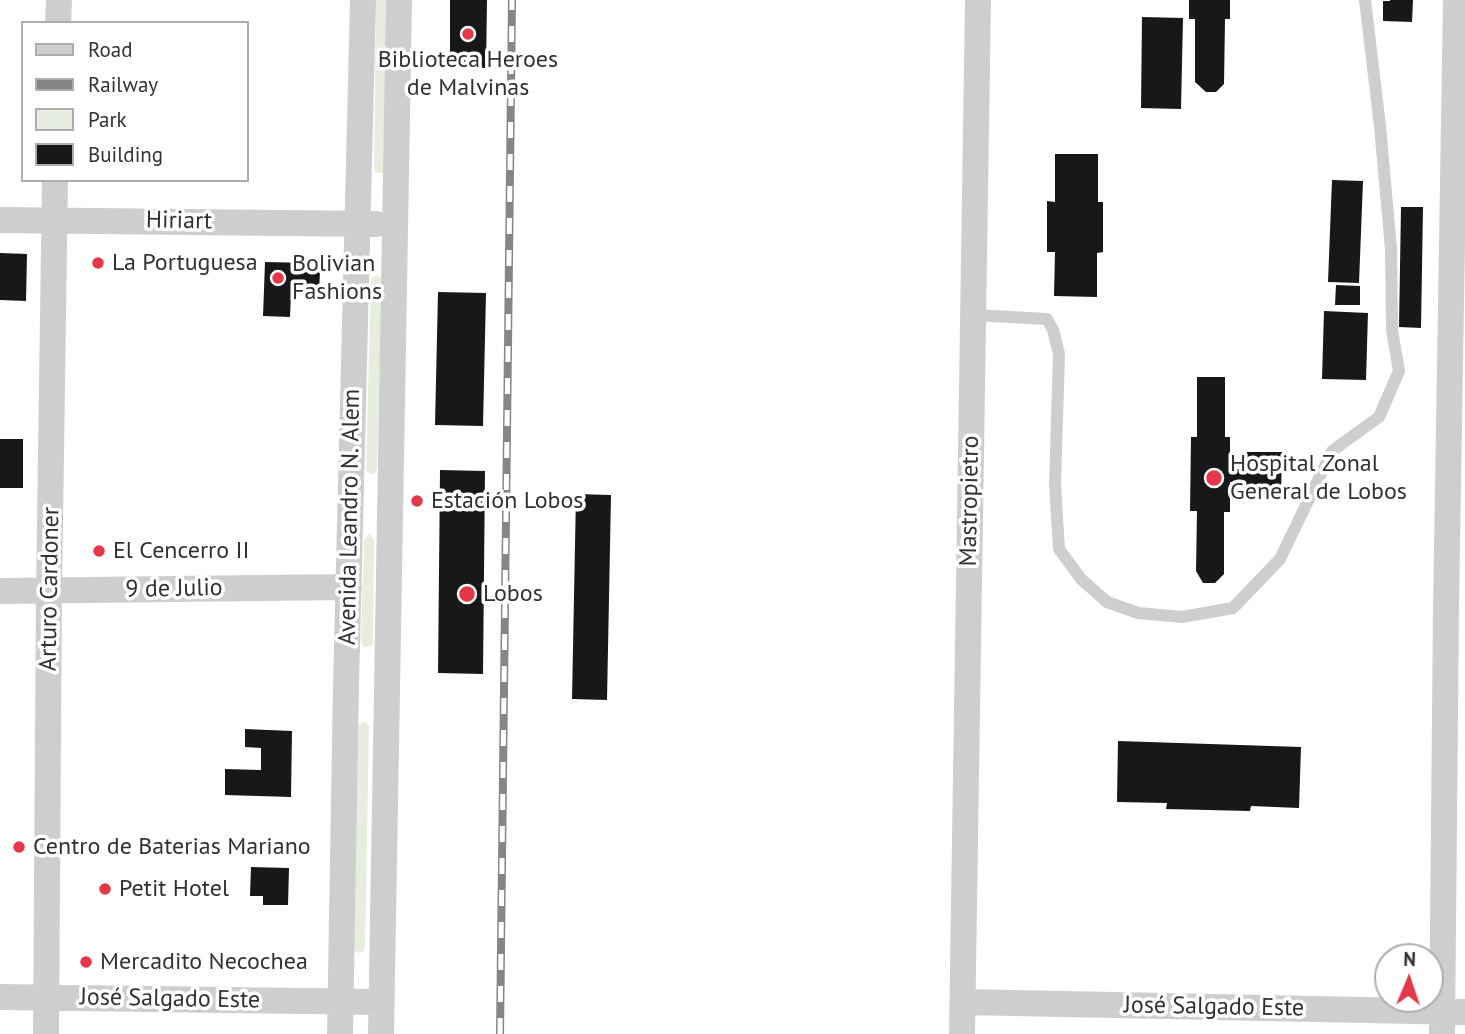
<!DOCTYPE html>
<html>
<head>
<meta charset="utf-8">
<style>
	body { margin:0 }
	#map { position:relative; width:1465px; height:1034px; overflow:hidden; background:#fff; font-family:"PT Sans",sans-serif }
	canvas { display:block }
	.legend { position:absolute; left:21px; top:21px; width:228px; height:161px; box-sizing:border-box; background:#fff; border:2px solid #adadad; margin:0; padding:9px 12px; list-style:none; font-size:21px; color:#313131 }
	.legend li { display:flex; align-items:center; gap:14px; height:35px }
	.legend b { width:35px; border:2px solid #adadad }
	.north { position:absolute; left:1374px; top:943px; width:70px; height:70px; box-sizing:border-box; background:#fff; border:2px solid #adadad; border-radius:50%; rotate:2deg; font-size:19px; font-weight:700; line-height:28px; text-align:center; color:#313131 }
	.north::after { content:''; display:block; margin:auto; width:24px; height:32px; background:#e43747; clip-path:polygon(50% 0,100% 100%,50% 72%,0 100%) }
</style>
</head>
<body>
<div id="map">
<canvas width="1465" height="1034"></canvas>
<ul class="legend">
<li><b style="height:9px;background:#cecece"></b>Road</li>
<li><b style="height:9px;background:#868686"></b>Railway</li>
<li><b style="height:19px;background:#e7eddf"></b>Park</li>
<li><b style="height:19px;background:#181818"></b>Building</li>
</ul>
<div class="north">N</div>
</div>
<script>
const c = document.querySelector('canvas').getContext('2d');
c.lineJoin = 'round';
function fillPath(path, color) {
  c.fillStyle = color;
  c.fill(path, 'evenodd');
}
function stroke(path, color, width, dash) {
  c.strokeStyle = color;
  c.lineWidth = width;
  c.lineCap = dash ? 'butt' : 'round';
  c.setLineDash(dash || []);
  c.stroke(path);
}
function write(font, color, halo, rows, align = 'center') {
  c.font = font + ' "PT Sans",sans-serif';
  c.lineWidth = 7;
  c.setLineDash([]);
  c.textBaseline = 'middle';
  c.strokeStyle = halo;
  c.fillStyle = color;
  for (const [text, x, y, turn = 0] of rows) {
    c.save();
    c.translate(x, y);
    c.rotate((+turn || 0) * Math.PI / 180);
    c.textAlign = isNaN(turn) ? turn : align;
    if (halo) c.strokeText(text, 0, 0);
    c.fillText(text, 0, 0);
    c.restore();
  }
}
const green = new Path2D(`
	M376,0H387L383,173H379L375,172L374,168Z
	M377,275L382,279L377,469L375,473L371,474L367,472L366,469L371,279Z
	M369,534L374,539L373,643L371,646L366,647L363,646L361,642L364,539Z
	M364,722L367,723L369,726L365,947L363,952L359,953L355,951L354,947L358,726Z`);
const building = new Path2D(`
	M450,0H487L486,68H450Z
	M1189,0H1230V19H1225L1224,84L1216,92H1206L1195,82V19H1189Z
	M1390,0H1413L1412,22L1383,21V1H1390Z
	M1142,17L1183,18L1181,109L1141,108Z
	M1055,154H1098V202H1103V252L1097,253V297L1054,296L1055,252H1047V201L1055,202Z
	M1332,180L1363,181L1359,283L1328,282Z
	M1401,207H1423L1421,328L1399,327Z
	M0,253L27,254L26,301L0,300Z
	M265,262L311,263L320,271L319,293H291L290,317L263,316Z
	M1336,285L1360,286V305H1335Z
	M438,292L486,293L483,426L435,425Z
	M1324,311L1368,313L1366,380L1322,379Z
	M1197,377H1225V437H1230V469H1244L1243,452H1282L1281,497L1243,496V482H1230V512H1224V574L1215,583H1203L1196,571L1197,511H1190L1191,437H1197Z
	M0,439H23V488H0Z
	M440,470L485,471L483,674L438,673Z
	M576,494L611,495L607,700L572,699Z
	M245,729L292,731L291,797L225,795V769L261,770V748L245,747Z
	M1118,741L1301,747L1299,808L1251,806L1250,811L1166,809L1167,803L1117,802Z
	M251,867L289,868L288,905H263V896H250Z`);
const lane = new Path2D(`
	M973,315L1047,319L1053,330L1059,354L1055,485L1059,549L1081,579L1107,602L1138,613L1182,617L1233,608L1280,559L1332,451L1379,417L1399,371L1392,330L1391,249L1380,126L1365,0`);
const street = new Path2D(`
	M58,23L59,0
	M0,220L376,224
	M0,591L349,587
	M0,997L381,1002
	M963,1002L1465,1012
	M46,1034L49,590L55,180
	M340,1034L346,686L363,0
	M381,1034L399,0
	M962,1034L978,0
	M1442,1034L1446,608L1456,0`);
const rail = new Path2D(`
	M500,1034L512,0`);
const markers = [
	[468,34,7,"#e43747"],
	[98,263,7,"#e43747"],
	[278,278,7,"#e43747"],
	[1214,478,9,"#e43747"],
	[417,501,7,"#e43747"],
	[99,551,7,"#e43747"],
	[467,594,9,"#e43747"],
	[19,847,7,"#e43747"],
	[105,889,7,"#e43747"],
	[86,962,7,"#e43747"]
];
const poiNames = [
	["Biblioteca Heroes",468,60,"center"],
	["de Malvinas",468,88,"center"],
	["La Portuguesa",112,263],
	["Bolivian",292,264],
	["Fashions",292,292],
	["Hospital Zonal",1230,464],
	["General de Lobos",1230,492],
	["Estación Lobos",431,501],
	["El Cencerro II",113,551],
	["Lobos",483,594],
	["Centro de Baterias Mariano",33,847],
	["Petit Hotel",119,889],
	["Mercadito Necochea",100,962]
];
const streetNames = [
	["Hiriart",179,221,1],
	["Mastropietro",970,501,-89],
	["Avenida Leandro N. Alem",350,517,-89],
	["Arturo Cardoner",50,589,-89],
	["9 de Julio",174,589,-1],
	["José Salgado Este",170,999,1],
	["José Salgado Este",1214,1007,1]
];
fillPath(green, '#e7eddf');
fillPath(building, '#181818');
stroke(lane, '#cecece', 12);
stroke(street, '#cecece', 26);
stroke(rail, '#868686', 8);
stroke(rail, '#fff', 5, [16]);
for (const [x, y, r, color] of markers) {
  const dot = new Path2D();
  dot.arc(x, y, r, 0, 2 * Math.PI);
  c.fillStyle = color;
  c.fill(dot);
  stroke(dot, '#fff', 2.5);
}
write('24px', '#313131', '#fff', poiNames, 'left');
write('24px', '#313131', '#fff', streetNames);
</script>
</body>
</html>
